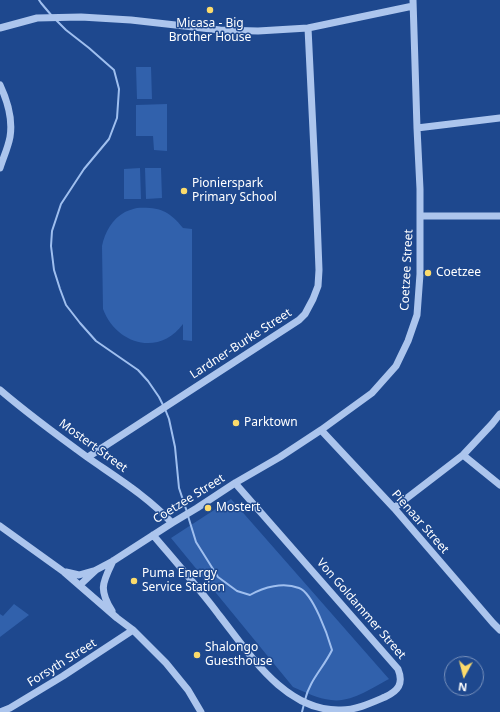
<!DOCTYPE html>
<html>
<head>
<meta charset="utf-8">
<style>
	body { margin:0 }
	#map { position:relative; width:500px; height:712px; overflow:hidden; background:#1e488e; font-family:"Noto Sans",sans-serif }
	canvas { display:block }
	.north { position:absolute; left:444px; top:656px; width:40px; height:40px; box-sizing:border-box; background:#1e488e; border:1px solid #7891bb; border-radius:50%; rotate:187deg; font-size:11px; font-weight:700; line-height:16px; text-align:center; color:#fff }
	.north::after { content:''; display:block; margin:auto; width:14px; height:18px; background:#fcdb6b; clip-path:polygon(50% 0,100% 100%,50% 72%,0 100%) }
</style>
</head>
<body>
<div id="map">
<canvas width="500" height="712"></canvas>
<div class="north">N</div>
</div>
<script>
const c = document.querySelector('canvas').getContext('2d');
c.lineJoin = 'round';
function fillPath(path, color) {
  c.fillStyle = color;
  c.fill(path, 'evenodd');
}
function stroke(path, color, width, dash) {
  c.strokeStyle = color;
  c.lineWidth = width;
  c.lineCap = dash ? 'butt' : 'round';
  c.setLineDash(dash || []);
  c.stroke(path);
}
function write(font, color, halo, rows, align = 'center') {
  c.font = font + ' "Noto Sans",sans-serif';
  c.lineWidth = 3;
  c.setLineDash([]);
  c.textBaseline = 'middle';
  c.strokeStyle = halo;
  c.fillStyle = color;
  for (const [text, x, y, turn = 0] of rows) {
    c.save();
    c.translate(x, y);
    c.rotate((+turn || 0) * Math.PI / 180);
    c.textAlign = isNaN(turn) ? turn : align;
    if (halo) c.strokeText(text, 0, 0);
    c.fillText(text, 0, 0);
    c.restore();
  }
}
const green = new Path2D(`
	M136,67H151L152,99H137Z
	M167,104V151L154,150L153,136H136V105Z
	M140,168L141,199H124V169Z
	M145,168H161L162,198L146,199Z
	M137,208C160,207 169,211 183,228L192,229V341L183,340V324C159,357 116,344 103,309L102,246C105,232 112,219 125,212C129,210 133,209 137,208Z
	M231,499L389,679C372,688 351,703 331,700C318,699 305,692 293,687L171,538Z
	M14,604L29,615L0,637V614L3,616Z`);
const stream = new Path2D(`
	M39,0L41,3L52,16
	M55,19L66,30L89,48L114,70L119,89L117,118L109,139L84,169L61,204L52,231L51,246L54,270L60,289L66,305L80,323L96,341L138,370L148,381L159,397L163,405
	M165,409L169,419L175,447L179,488L187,512
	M188,516L196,542L218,577L237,591L250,595C264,587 283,582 299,588C313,593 328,636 332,650C324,667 309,681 305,700
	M302,712L304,704`);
const minor = new Path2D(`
	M0,28L37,18L81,17L131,20L220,30L258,31L308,28L413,6
	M0,85C8,102 13,119 10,137C8,148 3,158 0,168
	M417,128L500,118
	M421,216H500
	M0,390C28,414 58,436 87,457C117,478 147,496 172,523
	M321,430L394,508L493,623L500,630
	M463,455L500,485
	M88,457L299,320L305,314L313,299L318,286L319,270L316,192L308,28
	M394,508L463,455L492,424L500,414
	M0,526L64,572L117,618L133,630L166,663L188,690L201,712
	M153,535C175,561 198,587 219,615C249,653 285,712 341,710C356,710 371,703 385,697C398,691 404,684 398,669L235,483
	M66,572L79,575L93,571
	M80,585L96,570L113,561L172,523L197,508L235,483L280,457L321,430L372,393L396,366L408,341L417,315L420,274V189L417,128L413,0
	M112,611C98,589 103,582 113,561
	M0,712L10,708L63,676L133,630`);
const markers = [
	[210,10,4,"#fcdb6b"],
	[184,191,4,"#fcdb6b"],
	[428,273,4,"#fcdb6b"],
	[236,423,4,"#fcdb6b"],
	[208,508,4,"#fcdb6b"],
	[134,581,4,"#fcdb6b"],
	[197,655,4,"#fcdb6b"]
];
const poiNames = [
	["Micasa - Big",210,24,"center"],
	["Brother House",210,38,"center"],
	["Pionierspark",192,184],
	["Primary School",192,198],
	["Coetzee",436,273],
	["Parktown",244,423],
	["Mostert",216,508],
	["Puma Energy",142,574],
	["Service Station",142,588],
	["Shalongo",205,648],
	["Guesthouse",205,662]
];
const streetNames = [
	["Coetzee Street",407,270,-87],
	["Lardner-Burke Street",241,344,-33],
	["Mostert Street",93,446,36],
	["Coetzee Street",189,499,-32],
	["Pienaar Street",420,522,49],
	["Von Goldammer Street",361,609,49],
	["Forsyth Street",62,663,-32]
];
fillPath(green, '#3161ac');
stroke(stream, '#9fbfef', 2);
stroke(minor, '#acc5ed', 7);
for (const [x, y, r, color] of markers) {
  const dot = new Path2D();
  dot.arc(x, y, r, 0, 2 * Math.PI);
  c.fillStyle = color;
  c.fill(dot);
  stroke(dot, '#1e488e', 1.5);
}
write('12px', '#fff', '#1e488e', poiNames, 'left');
write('12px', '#fff', '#1e488e', streetNames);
</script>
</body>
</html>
